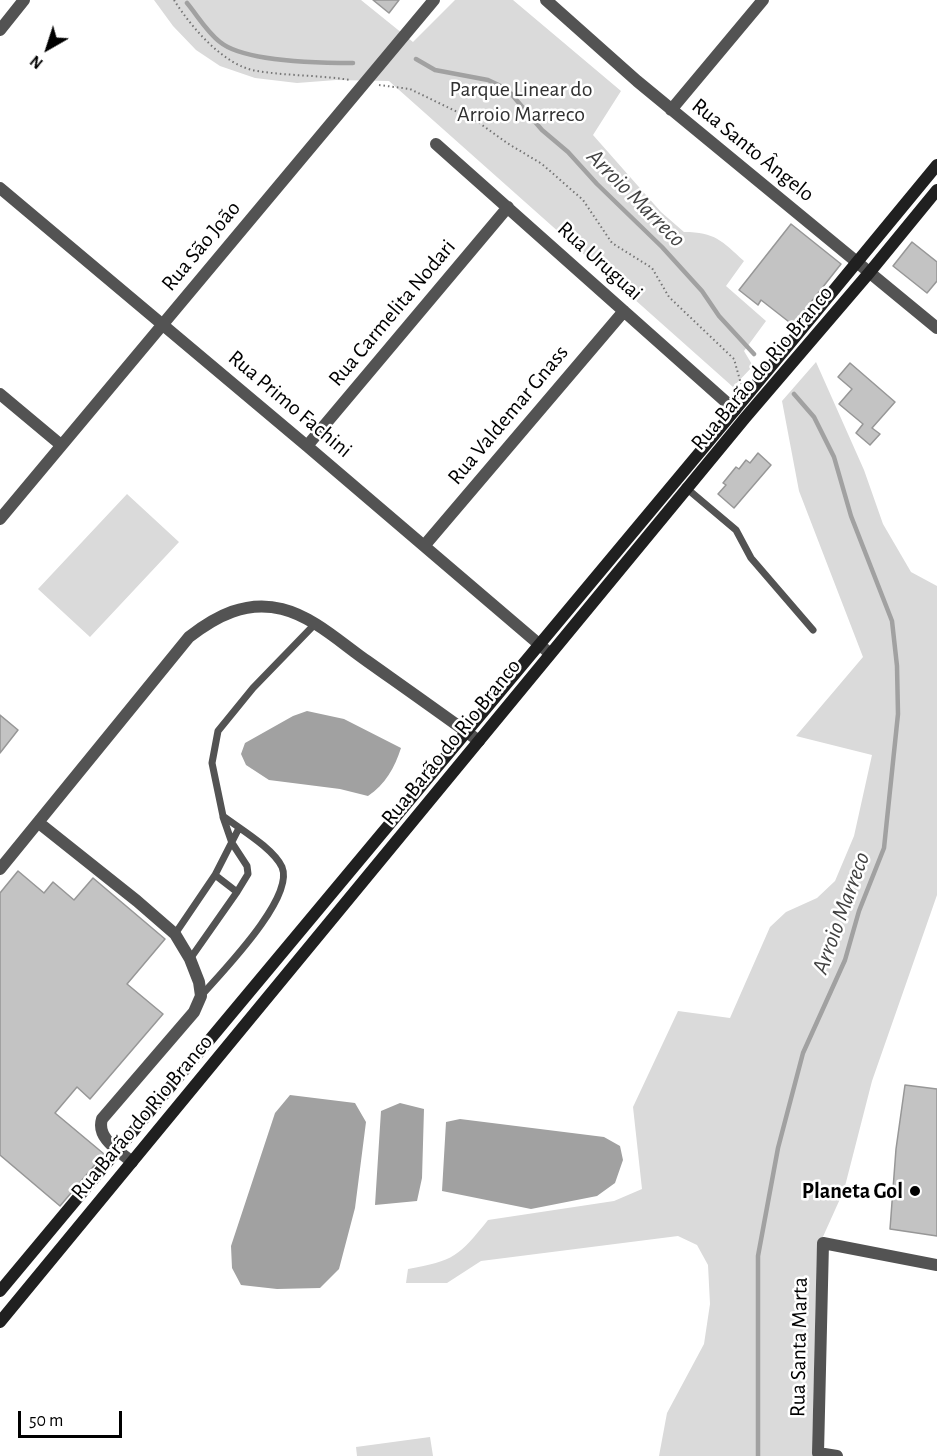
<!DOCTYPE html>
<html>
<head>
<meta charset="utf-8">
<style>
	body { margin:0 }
	#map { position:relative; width:937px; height:1456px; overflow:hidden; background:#fff; font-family:"Alegreya Sans",sans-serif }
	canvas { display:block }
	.north { position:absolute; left:18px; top:18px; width:60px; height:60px; -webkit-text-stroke:4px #fff; paint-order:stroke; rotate:219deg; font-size:16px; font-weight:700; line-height:24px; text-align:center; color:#000 }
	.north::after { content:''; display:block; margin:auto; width:21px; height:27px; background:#000; clip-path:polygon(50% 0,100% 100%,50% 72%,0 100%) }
	.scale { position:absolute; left:18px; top:1411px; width:104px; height:27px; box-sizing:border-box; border:3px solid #000; border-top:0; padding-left:8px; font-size:18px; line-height:21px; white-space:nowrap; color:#000; -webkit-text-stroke:4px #fff; paint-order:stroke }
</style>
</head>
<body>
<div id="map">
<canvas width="937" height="1456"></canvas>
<div class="north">N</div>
<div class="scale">50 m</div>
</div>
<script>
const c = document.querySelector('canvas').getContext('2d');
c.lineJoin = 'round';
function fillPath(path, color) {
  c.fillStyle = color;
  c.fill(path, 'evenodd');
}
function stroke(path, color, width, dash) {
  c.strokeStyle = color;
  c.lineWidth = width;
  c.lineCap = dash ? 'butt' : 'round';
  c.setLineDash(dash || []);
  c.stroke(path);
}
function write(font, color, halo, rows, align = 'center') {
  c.font = font + ' "Alegreya Sans",sans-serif';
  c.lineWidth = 5;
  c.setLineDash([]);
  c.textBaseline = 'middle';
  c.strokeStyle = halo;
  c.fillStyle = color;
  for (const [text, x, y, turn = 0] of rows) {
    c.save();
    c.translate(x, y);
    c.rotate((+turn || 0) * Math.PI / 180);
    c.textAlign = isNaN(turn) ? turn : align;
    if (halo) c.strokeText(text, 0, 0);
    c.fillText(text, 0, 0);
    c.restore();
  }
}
const green = new Path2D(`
	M154,0H361L413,42L455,0H513L621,91L593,135L661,212L684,232C715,232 722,241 744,261L726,286L766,321L744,351L753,366L733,387L389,81L336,80L297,83L255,78L220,66L196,50L173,26Z
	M816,362L864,470L883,524L911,572L937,586V895L872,1081L844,1190L817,1250L812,1456H659L667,1413L704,1344L710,1304L708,1265L697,1245L678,1236L481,1261L447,1283H406L408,1269C454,1261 459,1256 488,1220L614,1201L642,1189L633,1107L678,1011L730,1018L770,927L786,912L817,898L835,881L854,836L872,755L796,736L863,657L799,491L782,401Z
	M127,494L179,542L90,637L38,589Z
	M430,1437L433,1456H357L356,1447Z`);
const water = new Path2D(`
	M307,711L344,719L401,748C395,767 385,785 368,796L340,789L269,780L246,765L241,754L245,743L293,716Z
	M290,1095L355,1103L366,1122L355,1208L339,1269L320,1288L277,1289L241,1285L232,1268L231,1246L275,1113Z
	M400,1103L424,1109L422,1178L417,1201L375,1205L381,1111Z
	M460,1119L604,1137L620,1146L623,1160L615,1183L597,1196L531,1209L442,1191L446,1122Z`);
const stream = new Path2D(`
	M187,3C197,15 207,32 220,42C244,62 322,63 353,63
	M416,59L435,70L488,80L507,89L542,130L568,152L597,184L662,247L702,291L719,316L754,354
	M758,1456V1256L778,1148L803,1053L845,960L859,911L884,848L898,714L897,666L892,621L851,516L834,457L814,417L794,394`);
const building = new Path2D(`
	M373,0H399L389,13Z
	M791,224L841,264L793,325L761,300L758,305L739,290Z
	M912,242L937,262V281L927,293L893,266Z
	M850,363L895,402L872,428L880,434L870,445L856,433L863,424L839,404L852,389L838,377Z
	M758,453L771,465L734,508L718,494L726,485L723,483L736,467L739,469L746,460L750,463Z
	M0,715L18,730L0,753Z
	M18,871L44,893L53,882L74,900L93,878L165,939L127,984L163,1014L90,1099L77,1087L55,1113L104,1154L60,1206L0,1155V893Z
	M905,1085L937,1089V1236L890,1229L896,1149Z`);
const path = new Path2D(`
	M174,0C191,27 224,66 257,71C288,76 319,75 350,80
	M379,85L410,89L478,122L507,143L542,164L583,200L612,243L652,268L669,297L734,359L741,384`);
const service = new Path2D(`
	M685,487L736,530L751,558L813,630
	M215,875L237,892
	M175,934L215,875L239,828
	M190,959L237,892L248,874L247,866L232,843L223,817
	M201,996C221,973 295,898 282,867C273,848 240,829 223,816L212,763L218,731L253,688L315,624`);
const minor = new Path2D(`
	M546,0L637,81L937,328
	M0,30L24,0
	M671,110L763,0
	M436,144L735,410
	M0,188L307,446L547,651
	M0,394L61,445
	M307,446L508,207
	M0,519L434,0
	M424,546L624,311
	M39,823L137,901L175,934L190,959L199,982L201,996L194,1012L102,1119C96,1138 119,1151 132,1162
	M0,869L189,637C216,616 246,600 282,609C314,617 341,643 367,661C405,688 442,714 479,741
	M837,1456L818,1453L823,1243L937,1265`);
const secondary = new Path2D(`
	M0,1291L735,410L937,165
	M0,1322L745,418L869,273L937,190`);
const markers = [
	[915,1191,6,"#000"]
];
const parkNames = [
	["Parque Linear do",521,89],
	["Arroio Marreco",521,114]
];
const streetNames = [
	["Rua Santo Ângelo",753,150,39],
	["Rua São João",201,246,-50],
	["Rua Uruguai",600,261,42],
	["Rua Carmelita Nodari",392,313,-50],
	["Rua Barão do Rio Branco",762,368,-50],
	["Rua Primo Fachini",290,404,40],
	["Rua Valdemar Gnass",508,415,-50],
	["Rua Barão do Rio Branco",451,742,-51],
	["Rua Barão do Rio Branco",142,1117,-50],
	["Rua Santa Marta",799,1347,-89]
];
const poiNames = [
	["Planeta Gol",903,1191]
];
const waterNames = [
	["Arroio Marreco",636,198,45],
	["Arroio Marreco",841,913,-70]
];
fillPath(green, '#dadada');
fillPath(water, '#a1a1a1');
stroke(stream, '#a1a1a1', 4.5);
fillPath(building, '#c3c3c3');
stroke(building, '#979797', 1.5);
stroke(path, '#757575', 2, [1.5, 3]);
stroke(service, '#535353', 7);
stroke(minor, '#535353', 12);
stroke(secondary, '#202020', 12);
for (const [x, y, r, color] of markers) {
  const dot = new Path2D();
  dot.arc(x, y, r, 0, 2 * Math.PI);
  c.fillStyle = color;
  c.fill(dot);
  stroke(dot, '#fff', 2);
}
write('22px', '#313131', '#fff', parkNames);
write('22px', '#000', '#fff', streetNames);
write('bold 22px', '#000', '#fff', poiNames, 'right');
write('italic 24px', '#424242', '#fff', waterNames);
</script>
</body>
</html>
